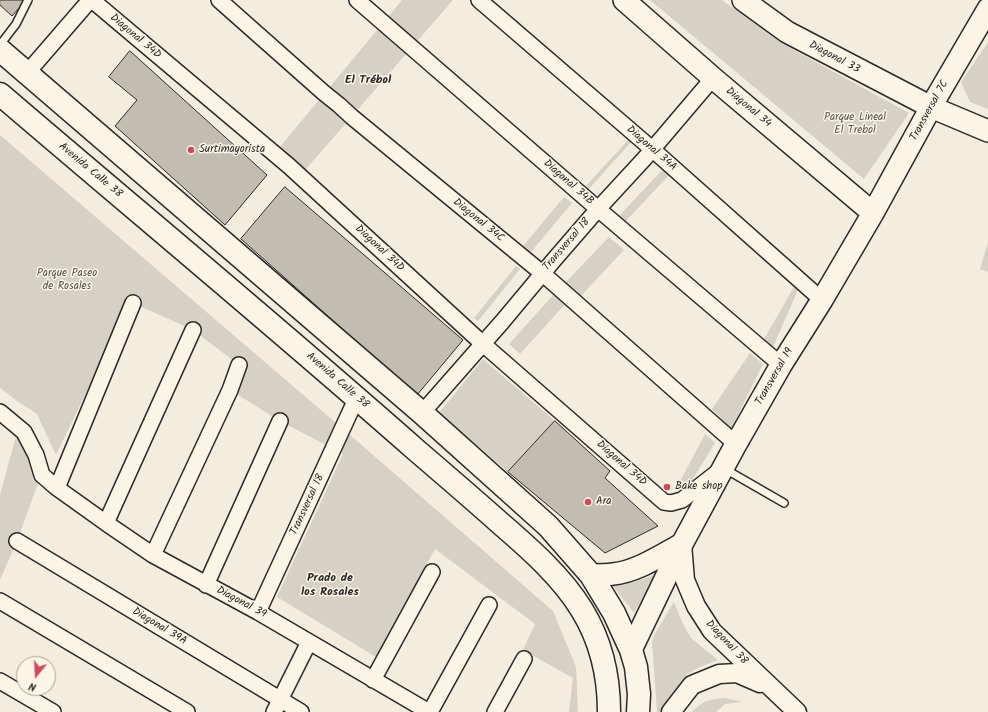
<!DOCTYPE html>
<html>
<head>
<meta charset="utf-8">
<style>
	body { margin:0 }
	#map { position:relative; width:988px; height:712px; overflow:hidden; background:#f4edde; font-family:Kalam,sans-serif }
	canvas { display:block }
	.north { position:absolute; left:16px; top:656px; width:40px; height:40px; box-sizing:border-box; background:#fcf5e5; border:1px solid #a8a49b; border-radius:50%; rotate:198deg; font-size:11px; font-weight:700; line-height:16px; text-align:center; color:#2b2b2b }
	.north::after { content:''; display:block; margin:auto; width:14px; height:18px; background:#d1495b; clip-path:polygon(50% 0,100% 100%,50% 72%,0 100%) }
</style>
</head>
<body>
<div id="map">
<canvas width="988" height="712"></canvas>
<div class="north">N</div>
</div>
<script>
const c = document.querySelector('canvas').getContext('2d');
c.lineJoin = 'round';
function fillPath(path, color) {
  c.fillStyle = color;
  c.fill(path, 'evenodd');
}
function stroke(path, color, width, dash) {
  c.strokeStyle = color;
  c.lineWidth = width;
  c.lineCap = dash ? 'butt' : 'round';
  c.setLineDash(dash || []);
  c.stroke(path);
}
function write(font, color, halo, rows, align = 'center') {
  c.font = font + ' Kalam,sans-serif';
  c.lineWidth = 3;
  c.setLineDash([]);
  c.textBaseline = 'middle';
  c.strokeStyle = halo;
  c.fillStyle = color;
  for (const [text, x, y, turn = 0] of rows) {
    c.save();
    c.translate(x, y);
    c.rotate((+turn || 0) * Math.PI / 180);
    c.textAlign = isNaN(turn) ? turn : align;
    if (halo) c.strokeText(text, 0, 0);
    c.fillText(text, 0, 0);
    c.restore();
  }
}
const green = new Path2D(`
	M402,0H453L300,176L274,154Z
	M650,0H722L781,43L909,113L864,179Z
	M988,42V109L970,102L961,82Z
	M0,135L343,429L553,611L576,667L578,712H569L573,678L523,650L535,624L435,549L376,657L277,597L343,454L280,421L230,390L239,365L193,330L133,303L125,312L56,455L37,414L13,398L0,388Z
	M630,138L633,140L587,191L584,188Z
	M664,168L670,174L625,222L619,216Z
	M564,197L572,203L531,252L523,246Z
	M609,237L624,250L578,299L563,285Z
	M988,242V272L980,269Z
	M516,266L520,269L478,321L474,318Z
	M794,287L798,290L773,347L764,339Z
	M555,293L566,303L520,354L509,344Z
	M750,353L763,364L731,429L712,409Z
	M483,359L555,421L508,472L439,413Z
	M19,425L40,478L17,541L0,580V495Z
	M705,434L715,443L686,490L675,491Z
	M657,574L634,613L613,586L631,583Z
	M674,602L683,624L691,638L718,660L700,667L687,674L664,712H657L652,642L654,635Z
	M725,698L743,702L725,704L716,712H692C702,701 711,699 725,698Z`);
const building = new Path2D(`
	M0,0H26L12,16L0,5Z
	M130,51L267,175L225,225L115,126L137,100L109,77Z
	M285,187L463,340L417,395L241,239Z
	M555,421L610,471L605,478L658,526L605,553L508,472Z`);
const service = new Path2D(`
	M0,45L16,24L28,0
	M725,469L784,503`);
const minor = new Path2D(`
	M92,0L289,166L483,344L664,502L671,503L682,500L719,471
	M219,0L324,93L339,105L352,117L542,273L736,444
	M357,0L598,209L781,365
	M479,0L652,149L822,300
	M27,73L90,0
	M0,412L24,432L36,455L42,475L57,488L106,523L153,555L258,612L429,712
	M422,413L502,322L553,261L598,209L645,158L713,78
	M57,488L133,303
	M106,523L193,330
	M17,541L301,712
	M153,555L230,390L239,365
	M206,585L280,421
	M0,601L187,712
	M258,612L357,397
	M373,680L432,572
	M0,681L53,712
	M274,712L309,642
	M430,712L489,605
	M495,712L524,659`);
const tertiary = new Path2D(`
	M682,544L685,580L696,606L712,631L797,712
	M671,712L692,685L719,674L737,673L760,683`);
const secondary = new Path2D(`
	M624,0L713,78L873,213
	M743,0L787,32L931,107L988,131
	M591,575C598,575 606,575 613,574C636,572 662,555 682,544
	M631,650L682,544L736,444L781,365L822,300L873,213L936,98L988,9`);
const primary = new Path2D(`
	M0,50L422,413L548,526L591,575L614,613L631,650L636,667L639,694L638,712
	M0,94C139,213 279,329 416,450C444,474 472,498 500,523C529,548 562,577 582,610C601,641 609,677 609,712`);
const markers = [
	[191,150,4,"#d1495b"],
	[667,487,4,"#d1495b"],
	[588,502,4,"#d1495b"]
];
const streetNames = [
	["Diagonal 34D",135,37,40],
	["Diagonal 33",834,58,28],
	["Diagonal 34",748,108,40],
	["Transversal 7C",930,111,-61],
	["Diagonal 34A",651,149,41],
	["Avenida Calle 38",90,171,40],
	["Diagonal 34B",568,183,41],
	["Diagonal 34C",478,221,39],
	["Transversal 18",567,245,-49],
	["Diagonal 34D",379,249,43],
	["Transversal 19",775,377,-60],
	["Avenida Calle 38",337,381,41],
	["Diagonal 34D",621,464,41],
	["Transversal 18",308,505,-65],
	["Diagonal 39",241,603,28],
	["Diagonal 39A",159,627,31],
	["Diagonal 38",726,643,47]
];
const parkNames = [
	["Parque Lineal",855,118],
	["El Trebol",855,131],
	["Parque Paseo",67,274],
	["de Rosales",67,287]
];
const poiNames = [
	["Surtimayorista",199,150],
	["Bake shop",675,487],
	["Ara",596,502]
];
const neighbourhoodNames = [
	["El Trébol",368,81],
	["Prado de",330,579],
	["los Rosales",330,593]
];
fillPath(green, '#d6d1c4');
fillPath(building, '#c2bdb1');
stroke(building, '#2b2b2b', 1);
stroke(service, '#2b2b2b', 10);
stroke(minor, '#2b2b2b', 18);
stroke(tertiary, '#2b2b2b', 21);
stroke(secondary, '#2b2b2b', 24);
stroke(primary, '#2b2b2b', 25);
stroke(service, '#fcf5e5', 7);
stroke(minor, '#fcf5e5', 15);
stroke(tertiary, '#fcf5e5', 18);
stroke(secondary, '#fcf5e5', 21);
stroke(primary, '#fcf5e5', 22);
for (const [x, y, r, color] of markers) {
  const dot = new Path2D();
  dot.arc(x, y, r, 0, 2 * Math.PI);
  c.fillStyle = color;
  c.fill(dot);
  stroke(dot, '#fcf5e5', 1.5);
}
write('11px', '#2b2b2b', '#fcf5e5', streetNames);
write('11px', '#565451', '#fcf5e5', parkNames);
write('11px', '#2b2b2b', '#fcf5e5', poiNames, 'left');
write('bold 12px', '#2b2b2b', '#fcf5e5', neighbourhoodNames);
</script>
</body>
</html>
